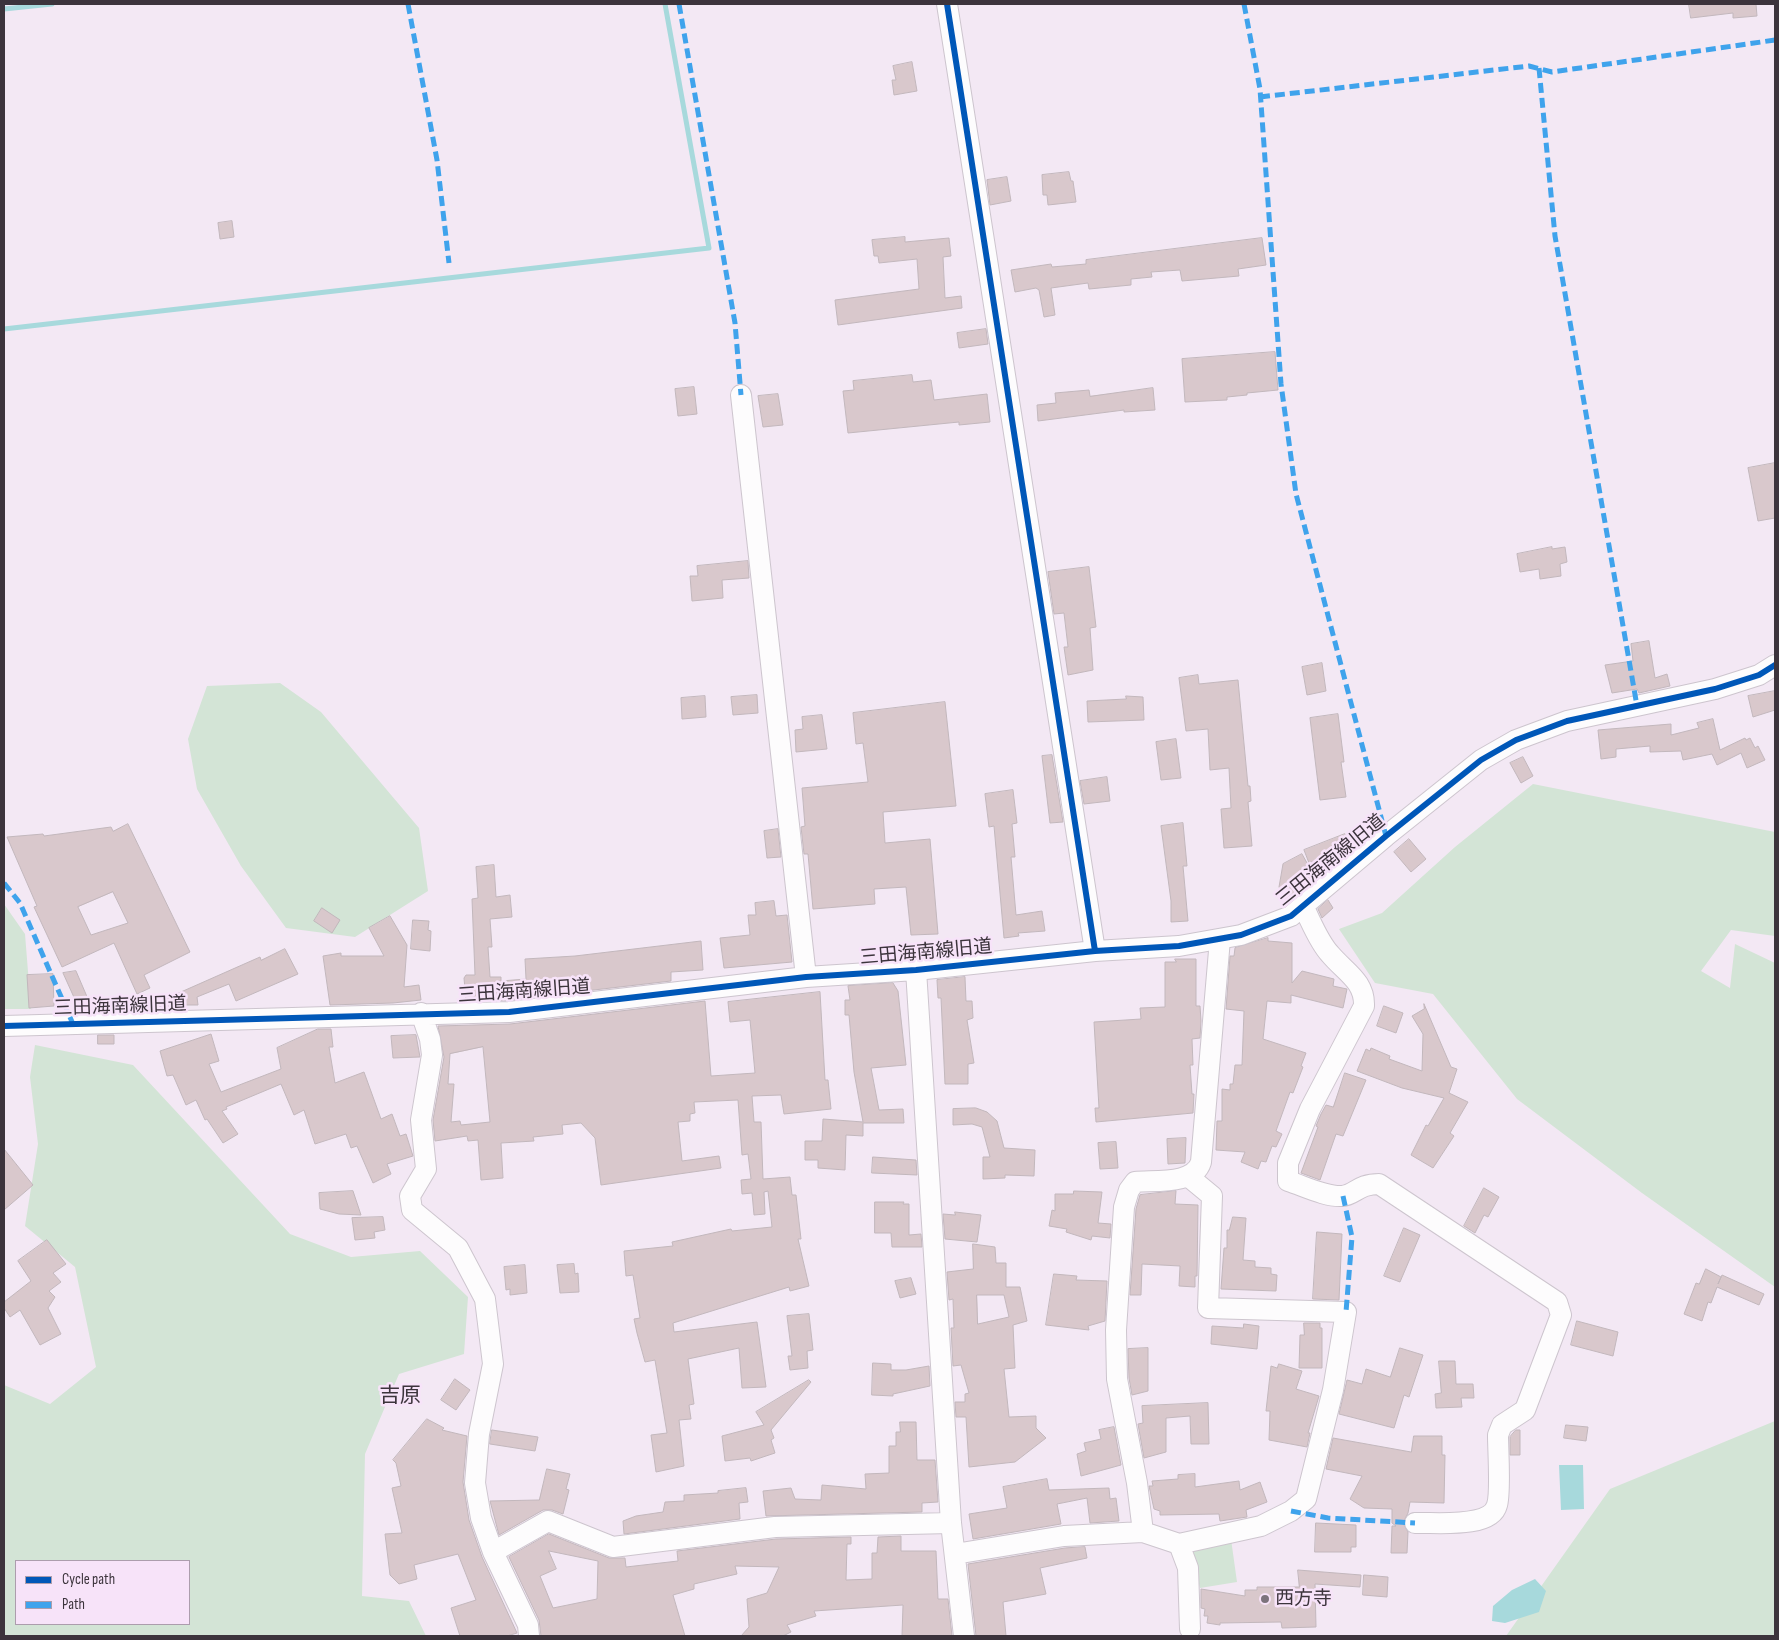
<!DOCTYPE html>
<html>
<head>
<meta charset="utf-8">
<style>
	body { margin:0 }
	#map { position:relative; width:1779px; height:1640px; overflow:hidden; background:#f3e8f4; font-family:"Sofia Sans Condensed",sans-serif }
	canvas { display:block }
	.frame { position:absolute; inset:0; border:5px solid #3c343c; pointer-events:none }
	.legend { position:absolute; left:15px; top:1560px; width:175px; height:65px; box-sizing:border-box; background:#f7e3f9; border:1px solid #ac9dad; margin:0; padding:6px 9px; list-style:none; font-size:15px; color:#3c343c }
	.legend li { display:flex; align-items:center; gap:10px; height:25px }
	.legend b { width:25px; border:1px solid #ac9dad }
</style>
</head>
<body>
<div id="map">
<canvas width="1779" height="1640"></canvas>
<div class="frame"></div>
<ul class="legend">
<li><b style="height:6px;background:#0057b8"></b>Cycle path</li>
<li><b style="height:6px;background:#3fa3ec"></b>Path</li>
</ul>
</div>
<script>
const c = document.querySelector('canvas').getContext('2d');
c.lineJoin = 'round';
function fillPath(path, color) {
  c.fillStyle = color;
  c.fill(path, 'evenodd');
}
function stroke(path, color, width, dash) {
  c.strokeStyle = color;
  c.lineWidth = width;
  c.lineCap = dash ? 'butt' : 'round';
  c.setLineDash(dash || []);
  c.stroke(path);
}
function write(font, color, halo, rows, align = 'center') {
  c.font = font + ' "Sofia Sans Condensed","Noto Sans JP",sans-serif';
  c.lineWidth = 5;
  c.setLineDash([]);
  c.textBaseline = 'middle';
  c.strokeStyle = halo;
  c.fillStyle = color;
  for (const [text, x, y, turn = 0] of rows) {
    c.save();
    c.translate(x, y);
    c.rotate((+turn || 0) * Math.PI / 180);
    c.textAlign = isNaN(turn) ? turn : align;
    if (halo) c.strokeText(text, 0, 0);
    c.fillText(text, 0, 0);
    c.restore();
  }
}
const green = new Path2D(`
	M280,683L321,712L419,828L428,891L355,937L286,928L241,866L197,789L188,739L207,686Z
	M1533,784L1775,832V936L1731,930L1701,971L1730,988L1735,944L1775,963V1287L1642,1193L1517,1099L1433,994L1375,983L1339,929L1382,913L1455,847Z
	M4,904L25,934L31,1009H4Z
	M35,1045L133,1065L290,1234L351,1257L420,1251L468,1297L464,1354L399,1374L365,1454L362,1596L409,1601L426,1636H4V1385L50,1404L96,1367L75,1267L25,1226L38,1144L30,1077ZM16,1561H189V1624H16Z
	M1775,1421V1636H1506L1610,1489Z
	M1231,1539L1237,1582L1200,1588L1190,1547Z`);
const water = new Path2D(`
	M1559,1465H1583L1584,1509L1561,1510Z
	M1535,1579L1546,1591L1539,1612L1505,1623L1492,1621L1493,1606L1512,1590Z`);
const stream = new Path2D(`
	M4,9L52,4
	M4,329L709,248L665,4`);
const building = new Path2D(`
	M1689,4H1756L1757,16L1733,18V13L1691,18Z
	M912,62L917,91L894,95L892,80H896L893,66Z
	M1069,172L1071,181H1073L1076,202L1048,205L1047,195H1043L1042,175Z
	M1007,177L1011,201L990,205L987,180Z
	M232,221L234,237L220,239L218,223Z
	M905,237V242L949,238L951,256L943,257L945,298L961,296L962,308L838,325L835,300L919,289L917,259L879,263L878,256H874L872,240Z
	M1262,238L1266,265L1238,269L1239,276L1182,281L1180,270L1151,272L1152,277L1131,279V285L1089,289L1088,283L1051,288L1055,315L1044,317L1039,290L1036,288L1015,292L1011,270L1051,264L1052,267L1086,264V260Z
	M986,329L988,344L959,348L957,333Z
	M1275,352L1278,390L1247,393V395L1227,397V400L1185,402L1182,359Z
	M912,375L913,382L931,380L934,400L987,394L990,422L959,425V422L848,433L843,391L854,390L853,381Z
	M694,387L697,414L678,416L675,389Z
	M1153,388L1155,410L1124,412V410L1038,421L1037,405L1056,403L1055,393L1089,390L1090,396Z
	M778,394L783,425L763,427L758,396Z
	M1775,463V518L1758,521L1748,468Z
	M1552,547V549L1565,547L1567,562L1560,564L1561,576L1540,579L1539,569L1520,572L1517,554Z
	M748,561L749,578L722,580L723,598L692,601L690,576H698L697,566Z
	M1089,567L1096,627L1090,628L1093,670L1068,675L1064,647H1068L1064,613L1054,614L1048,572Z
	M1649,641L1655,678L1667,674L1670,686L1639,693L1637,689L1612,693L1605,665L1633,661L1631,644Z
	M1322,663L1326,691L1307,695L1302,667Z
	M1198,675L1199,684L1238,680L1248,786H1250L1251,801L1248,802L1252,846L1224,848L1221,809L1231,808L1229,768L1210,770L1208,729L1186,731L1179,678Z
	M1775,691V710L1753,717L1748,696Z
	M757,695L758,713L733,715L731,697Z
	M705,696L706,717L682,719L681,698Z
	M1126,696L1143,697L1144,720L1088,722L1087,701L1126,699Z
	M945,702L956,806L883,812L885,843L930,839L938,934L911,935L906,887L874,889L875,904L813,909L808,854H804L801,827L805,826L802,788L868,782L863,743L856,744L853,713Z
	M1338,714L1344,762H1341L1346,797L1320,800L1310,718Z
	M822,715L827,749L796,752L795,730L803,729L802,717Z
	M1713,719L1720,750L1745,738L1746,740L1750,738L1755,748L1758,746L1765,760L1747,768L1741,753L1717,765L1712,754L1683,760L1681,751L1650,752V746L1616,749V757L1601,759L1598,730L1671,724V735L1699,728L1697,723Z
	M1176,739L1181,778L1161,780L1156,742Z
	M1052,755L1063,822L1050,823L1042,756Z
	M1523,757L1533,776L1521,783L1510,763Z
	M1107,777L1110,801L1084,804L1080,781Z
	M1013,790L1017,823L1012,824L1015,857H1011L1016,915L1042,911L1045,931L1018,933L1019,936L1004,938L994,826L989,827L985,794Z
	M1183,823L1187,866H1183L1188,921L1171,922V901L1161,826Z
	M128,824L190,952L144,975L150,988L137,994L114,943L62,967L34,907L37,906L7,837L43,834L44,836L111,827L113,831ZM113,892L128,923L91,935L78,907Z
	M778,829L781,857L767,858L764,831Z
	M1345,834L1350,847L1309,863L1304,850Z
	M1409,839L1426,859L1411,872L1394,852Z
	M1302,854L1316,879L1286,901L1279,887L1283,864Z
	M494,865L496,897L510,895L512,917L490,919L492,947H488L490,977H501V981L526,979L525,959L575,956L701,941L703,970L671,972V981L508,1000L466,1001L464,978L466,975H475L472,899L478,898L476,867Z
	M1328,900L1333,908L1322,918L1318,909Z
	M774,901L776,916L787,915L792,962L724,968L720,938L750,935L748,915H756L755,903Z
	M322,908L340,920L332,933L314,921Z
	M390,916L407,945L404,987L419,985L421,1000L393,1003L330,1005L323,956L341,953V956H384L369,928Z
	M413,920L429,921L428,930L431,931L430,951L411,949Z
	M1268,938V941L1292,943V983L1302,971L1334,979L1333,986L1347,989L1343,1008L1291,995V1003L1267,1001L1263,1039L1306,1053L1301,1066L1303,1067L1293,1093L1290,1092L1276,1131L1282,1134L1276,1147L1272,1146L1266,1162L1261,1161L1258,1169L1241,1162L1245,1152L1216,1150L1217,1121H1222V1089L1230,1090V1084H1233L1235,1065H1242L1244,1011L1226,1009L1230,956H1234L1235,948Z
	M285,949L298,974L236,1001L229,984L197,997L198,1005H178L168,1010L165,1006L147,1007L260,957L261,960Z
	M1175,959H1196V1006H1200L1201,1021L1200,1038L1192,1039L1193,1065H1190L1192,1094H1194L1193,1113L1096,1122L1095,1108H1099L1094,1022L1141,1019L1140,1008L1165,1007V962H1176Z
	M76,971L88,999L77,1004L63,973Z
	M53,974L54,1006L29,1008L27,975Z
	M965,977L966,1001H972L973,1018L967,1020L974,1063L968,1064V1084H945L941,998H938L937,980Z
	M893,983L898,991L906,1065L871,1068L879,1110L903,1109L904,1123H863V1136L846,1135L845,1170L818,1168V1160H805V1141H822L823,1119L863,1122L854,1072L849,1015H845V1000H850L848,986Z
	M820,992L825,1080H828L831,1109L784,1114L781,1095L752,1096L754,1122H761L763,1179L790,1177L792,1195H796L801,1239H798L809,1286L790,1291L789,1287L673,1323L674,1332L757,1322L766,1387L742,1388L739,1348L688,1359L694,1404L689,1405L691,1419L679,1420L684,1466L656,1472L651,1435L667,1433L655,1360L645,1362L637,1333L634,1319L640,1318L633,1275L626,1276L624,1251L673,1246L672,1242L731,1229L732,1231L772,1227L768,1191L764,1192L765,1214L754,1215L752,1193L742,1194L741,1180L751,1179L748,1154L742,1155L738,1100L694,1102L695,1113L690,1114V1121L678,1122L682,1161L719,1156L721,1168L601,1185L595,1138L581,1123L562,1125L563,1134L533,1137L534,1141L501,1143L503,1178L481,1180L478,1140L468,1141L467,1136L435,1141L433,1120L444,1057L438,1026L510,1024L705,1001L711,1076L755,1073L750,1020L730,1022L728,1002ZM483,1047L490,1122L461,1125L460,1121L451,1122L454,1084H448L450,1054Z
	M1424,1004L1451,1067L1457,1069L1449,1093L1468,1102L1450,1133L1454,1136L1433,1168L1411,1155L1426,1125L1428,1126L1444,1098L1402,1088L1357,1071L1366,1049L1370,1051L1371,1048L1390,1056L1389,1059L1422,1071L1423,1034L1412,1016L1424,1009Z
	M1384,1006L1403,1013L1396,1033L1377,1026Z
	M318,1029H331L333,1047H329L335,1083L364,1072L381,1119L392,1114L400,1136L406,1134L413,1156L387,1164L391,1174L373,1183L357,1146L351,1148L346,1134L315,1144L304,1110L294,1115L281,1084L226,1107L227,1109L222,1111L238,1134L223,1143L207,1119L205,1120L196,1100L186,1105L173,1075L167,1076L160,1051L211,1034L219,1061L209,1064L221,1092L281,1069L277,1048Z
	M98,1035H114V1044H98Z
	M416,1035L420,1057L393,1058L391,1036Z
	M1345,1073L1366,1080L1343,1136L1336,1134L1320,1180L1301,1173L1318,1127L1316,1126L1321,1114L1326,1105L1333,1107Z
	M976,1108L987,1112L997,1121L1004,1148L1035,1150L1034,1176L1005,1175V1178L983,1179V1157H990L982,1127L972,1124L953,1125V1109Z
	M1186,1138L1185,1163L1168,1164L1167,1139Z
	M1116,1142L1118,1168L1100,1169L1098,1143Z
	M4,1149L33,1185L4,1210Z
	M873,1157L916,1160L917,1175L872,1173Z
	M1484,1188L1499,1197L1488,1217L1484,1215L1475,1233L1464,1226Z
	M353,1191L361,1215L339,1214L320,1209L319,1193Z
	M1074,1191L1102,1192L1098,1223L1111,1224L1110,1238L1092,1236L1091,1240L1066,1232L1067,1229L1049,1226L1052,1210L1055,1211V1194H1073Z
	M1176,1191L1175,1204L1198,1205L1197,1276H1195V1287L1179,1286L1180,1266L1142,1264L1141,1295H1130L1136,1209L1140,1195Z
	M875,1202H904L903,1204H909V1235L921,1234L922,1247H892L891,1233H875Z
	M955,1212L981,1215L977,1242L945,1239L943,1214L955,1215Z
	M383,1217L385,1230L374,1232L375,1238L355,1240L352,1218Z
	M1233,1217L1246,1218L1243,1260L1255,1261V1267L1271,1268V1274L1277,1275L1276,1291L1221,1289L1224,1248H1227V1230H1229Z
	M1404,1228L1420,1235L1400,1282L1384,1276Z
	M1317,1232L1342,1234L1339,1300L1313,1299Z
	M47,1240L66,1264L53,1273L61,1282L49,1291L55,1297L48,1308L61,1334L40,1345L20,1310L10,1317L4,1308V1302L31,1281L18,1261Z
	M973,1244L995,1247L996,1263H1006V1287H1020L1027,1321L1013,1325L1015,1368L1004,1369L1009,1417L1036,1416V1428L1046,1438L1015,1462L969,1467L966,1417H956L955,1402H965V1394L969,1393L961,1365L953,1366L951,1328H954L953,1299L949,1300L947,1272L973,1269ZM977,1295H1004L1009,1317L978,1324Z
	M574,1264L575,1274L578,1273L579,1292L560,1293L557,1265Z
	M525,1265L527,1293L510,1295V1289L506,1290L504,1267Z
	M1706,1269L1721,1277L1718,1284L1722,1275L1764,1294L1759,1305L1717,1287L1711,1303L1708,1302L1702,1321L1684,1314L1696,1283L1699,1284Z
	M1054,1274L1077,1276L1076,1280L1107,1281L1105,1321L1088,1326L1089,1330L1046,1325Z
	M911,1278L916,1294L900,1298L895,1281Z
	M809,1314L813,1350L807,1351L808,1368L790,1370L788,1356H792L787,1316Z
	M1577,1321L1618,1332L1613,1356L1571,1345Z
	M1304,1323H1320V1328H1322V1368H1299L1300,1335H1304Z
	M1244,1324L1259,1326L1257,1349L1211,1344L1212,1326L1243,1328Z
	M1148,1348V1391L1132,1395L1129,1378L1128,1349Z
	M1400,1348L1423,1355L1409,1397L1404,1395L1394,1428L1339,1414L1347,1380L1362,1384L1366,1369L1390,1377Z
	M1439,1361H1455L1456,1384H1473L1474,1398H1461L1462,1407L1436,1408L1435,1394L1441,1393Z
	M873,1363L891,1364V1370H906L929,1366L930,1386L893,1394V1396L872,1395Z
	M1279,1364L1302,1371L1296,1389L1319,1396L1308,1433H1310L1307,1447L1269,1440L1270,1411H1266L1271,1366L1277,1368Z
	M455,1379L470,1390L456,1410L441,1400Z
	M809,1380L811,1382L771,1430L774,1438L771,1440L775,1453L751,1461L750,1458L725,1461L722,1436L764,1425L756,1412Z
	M1208,1403L1209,1444H1191L1190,1416L1166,1418V1452L1144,1458L1138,1424L1143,1423L1142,1406Z
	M427,1419L444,1428L442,1430L467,1436L463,1482L469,1520L482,1557L517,1633L507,1636H460L451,1608L476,1600L458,1554L414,1565L417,1579L399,1584L390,1575L385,1534L402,1533L392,1488L401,1486L396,1463L393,1460Z
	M900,1422H916L917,1460H935L938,1502L922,1503V1512L766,1516L763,1491L791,1488L795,1499L821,1500L822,1485L866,1489L865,1474L889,1473V1446H896V1432H900Z
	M1566,1425L1588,1427L1586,1441L1564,1438Z
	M1114,1427L1121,1465L1081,1476L1077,1454L1086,1451L1084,1443L1101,1439L1099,1430Z
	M492,1430L538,1437L535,1451L490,1444Z
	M1516,1430H1520V1455H1510V1437Z
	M1414,1436H1442V1455H1445L1444,1503L1410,1502L1408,1513L1403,1523L1408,1532L1407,1553H1391L1392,1526H1396L1392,1523V1509L1364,1508L1350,1499L1362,1476L1326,1469L1333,1438L1411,1452Z
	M547,1469L570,1474L566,1489L569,1490L563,1514L552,1510H543L499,1535L490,1501L539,1500Z
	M1195,1474V1487L1239,1481L1240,1490L1260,1482L1267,1502L1246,1510L1247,1517L1220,1521L1219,1514L1160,1515V1511L1154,1509L1149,1486H1153L1152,1481L1178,1479V1475Z
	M1047,1479L1049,1490L1109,1488L1110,1499L1116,1498L1119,1521L1090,1523L1087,1498L1057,1504L1061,1524L973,1539L969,1514L1007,1508L1003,1487Z
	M746,1488L748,1502L739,1503L740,1519L624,1534L623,1521L636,1516L663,1512L665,1502L684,1501V1495L718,1493V1491Z
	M1316,1523L1356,1525V1547H1351V1552H1315Z
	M549,1534L609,1558H625L626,1567L678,1561L677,1551L776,1539L851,1537V1544H847L846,1580L872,1579V1553H877L878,1537L901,1536V1551H936L938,1599H948L952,1636H902L903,1605L814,1611L816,1616L787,1625L791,1632L783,1636H741L749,1627L747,1599L767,1593L779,1567L735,1566L737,1574L694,1584V1589L673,1595L685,1636H541L539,1620L509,1557ZM549,1551L598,1561L597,1599L553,1608L540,1576L556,1569Z
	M1085,1547L1087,1558L1040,1568L1046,1594L1003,1602L1006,1636H976L968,1564L1065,1548Z
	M1298,1570L1361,1575L1360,1587L1315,1584L1316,1627L1282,1628L1281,1622L1220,1623V1625L1207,1623L1208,1616H1204L1205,1609L1201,1608V1589L1245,1596V1590H1257V1587H1299Z
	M1364,1575L1388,1577L1387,1597L1363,1595Z`);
const minor = new Path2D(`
	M947,4L1095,951
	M741,395L806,977
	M1303,906C1311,921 1318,941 1330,954C1345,972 1365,981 1364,1006L1310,1109L1288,1163V1181C1304,1186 1325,1197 1342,1196C1355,1195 1358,1184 1379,1184L1557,1302L1561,1315L1525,1410L1502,1425L1498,1435C1498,1451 1501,1493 1497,1505C1491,1529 1434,1522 1415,1523
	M916,970L951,1523L964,1636
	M421,1013L430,1039L432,1055L421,1120L426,1169L410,1196L412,1210L458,1248L485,1299L493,1364L479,1434L475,1483L481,1518L493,1552L528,1625L529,1636
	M4,1026L509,1012L806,977L916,970L1095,951L1179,946L1241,935L1291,916L1386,836L1481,760L1516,740L1567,721L1715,689L1759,675L1775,665
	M1179,1544L1261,1526L1291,1511L1306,1499L1333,1390L1346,1312L1208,1308L1212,1196L1189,1177
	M493,1552L548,1521L613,1547L775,1527L951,1523
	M955,1554L1064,1536L1143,1532
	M1190,1629L1188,1568L1179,1544L1143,1532L1137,1483L1117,1379L1116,1330L1124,1207L1129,1190L1135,1182C1155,1180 1194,1185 1201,1162L1220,939`);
const quiet = new Path2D(`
	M408,4L437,160L449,263
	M679,4L735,323L741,395
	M1244,4L1260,89L1281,384L1296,494L1386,836
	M1539,68L1555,236L1637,706
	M1260,97L1529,66L1552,72L1775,40
	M4,883L20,903L73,1024
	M1343,1196L1352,1237L1346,1312
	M1291,1511L1328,1518L1415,1523`);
const cycleway = new Path2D(`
	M947,4L1095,951
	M4,1026L509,1012L806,977L916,970L1095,951L1179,946L1241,935L1291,916L1386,836L1481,760L1516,740L1567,721L1715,689L1759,675L1775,665`);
const markers = [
	[1265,1599,5,"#7c737c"]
];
const streetNames = [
	["三田海南線旧道",1331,861,-39],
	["三田海南線旧道",926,953,-5],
	["三田海南線旧道",524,992,-4],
	["三田海南線旧道",120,1007,-2]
];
const poiNames = [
	["西方寺",1275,1599]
];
const quarterNames = [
	["吉原",400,1397]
];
fillPath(green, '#d3e4d6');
fillPath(water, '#a7d9dc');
stroke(stream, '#a7d9dc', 5);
fillPath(building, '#d9c8cc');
stroke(building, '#c2b7bc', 1);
stroke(minor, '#cdc5ce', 22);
stroke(minor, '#fdfcfd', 20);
stroke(quiet, '#3fa3ec', 5, [10, 5]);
stroke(cycleway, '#0057b8', 6);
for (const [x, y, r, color] of markers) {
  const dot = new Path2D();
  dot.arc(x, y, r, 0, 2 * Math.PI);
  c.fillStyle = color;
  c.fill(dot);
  stroke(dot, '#f7e3f9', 2);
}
write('19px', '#3c343c', '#f7e3f9', streetNames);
write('19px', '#3c343c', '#f7e3f9', poiNames, 'left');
write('21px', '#3c343c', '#f7e3f9', quarterNames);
</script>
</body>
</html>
